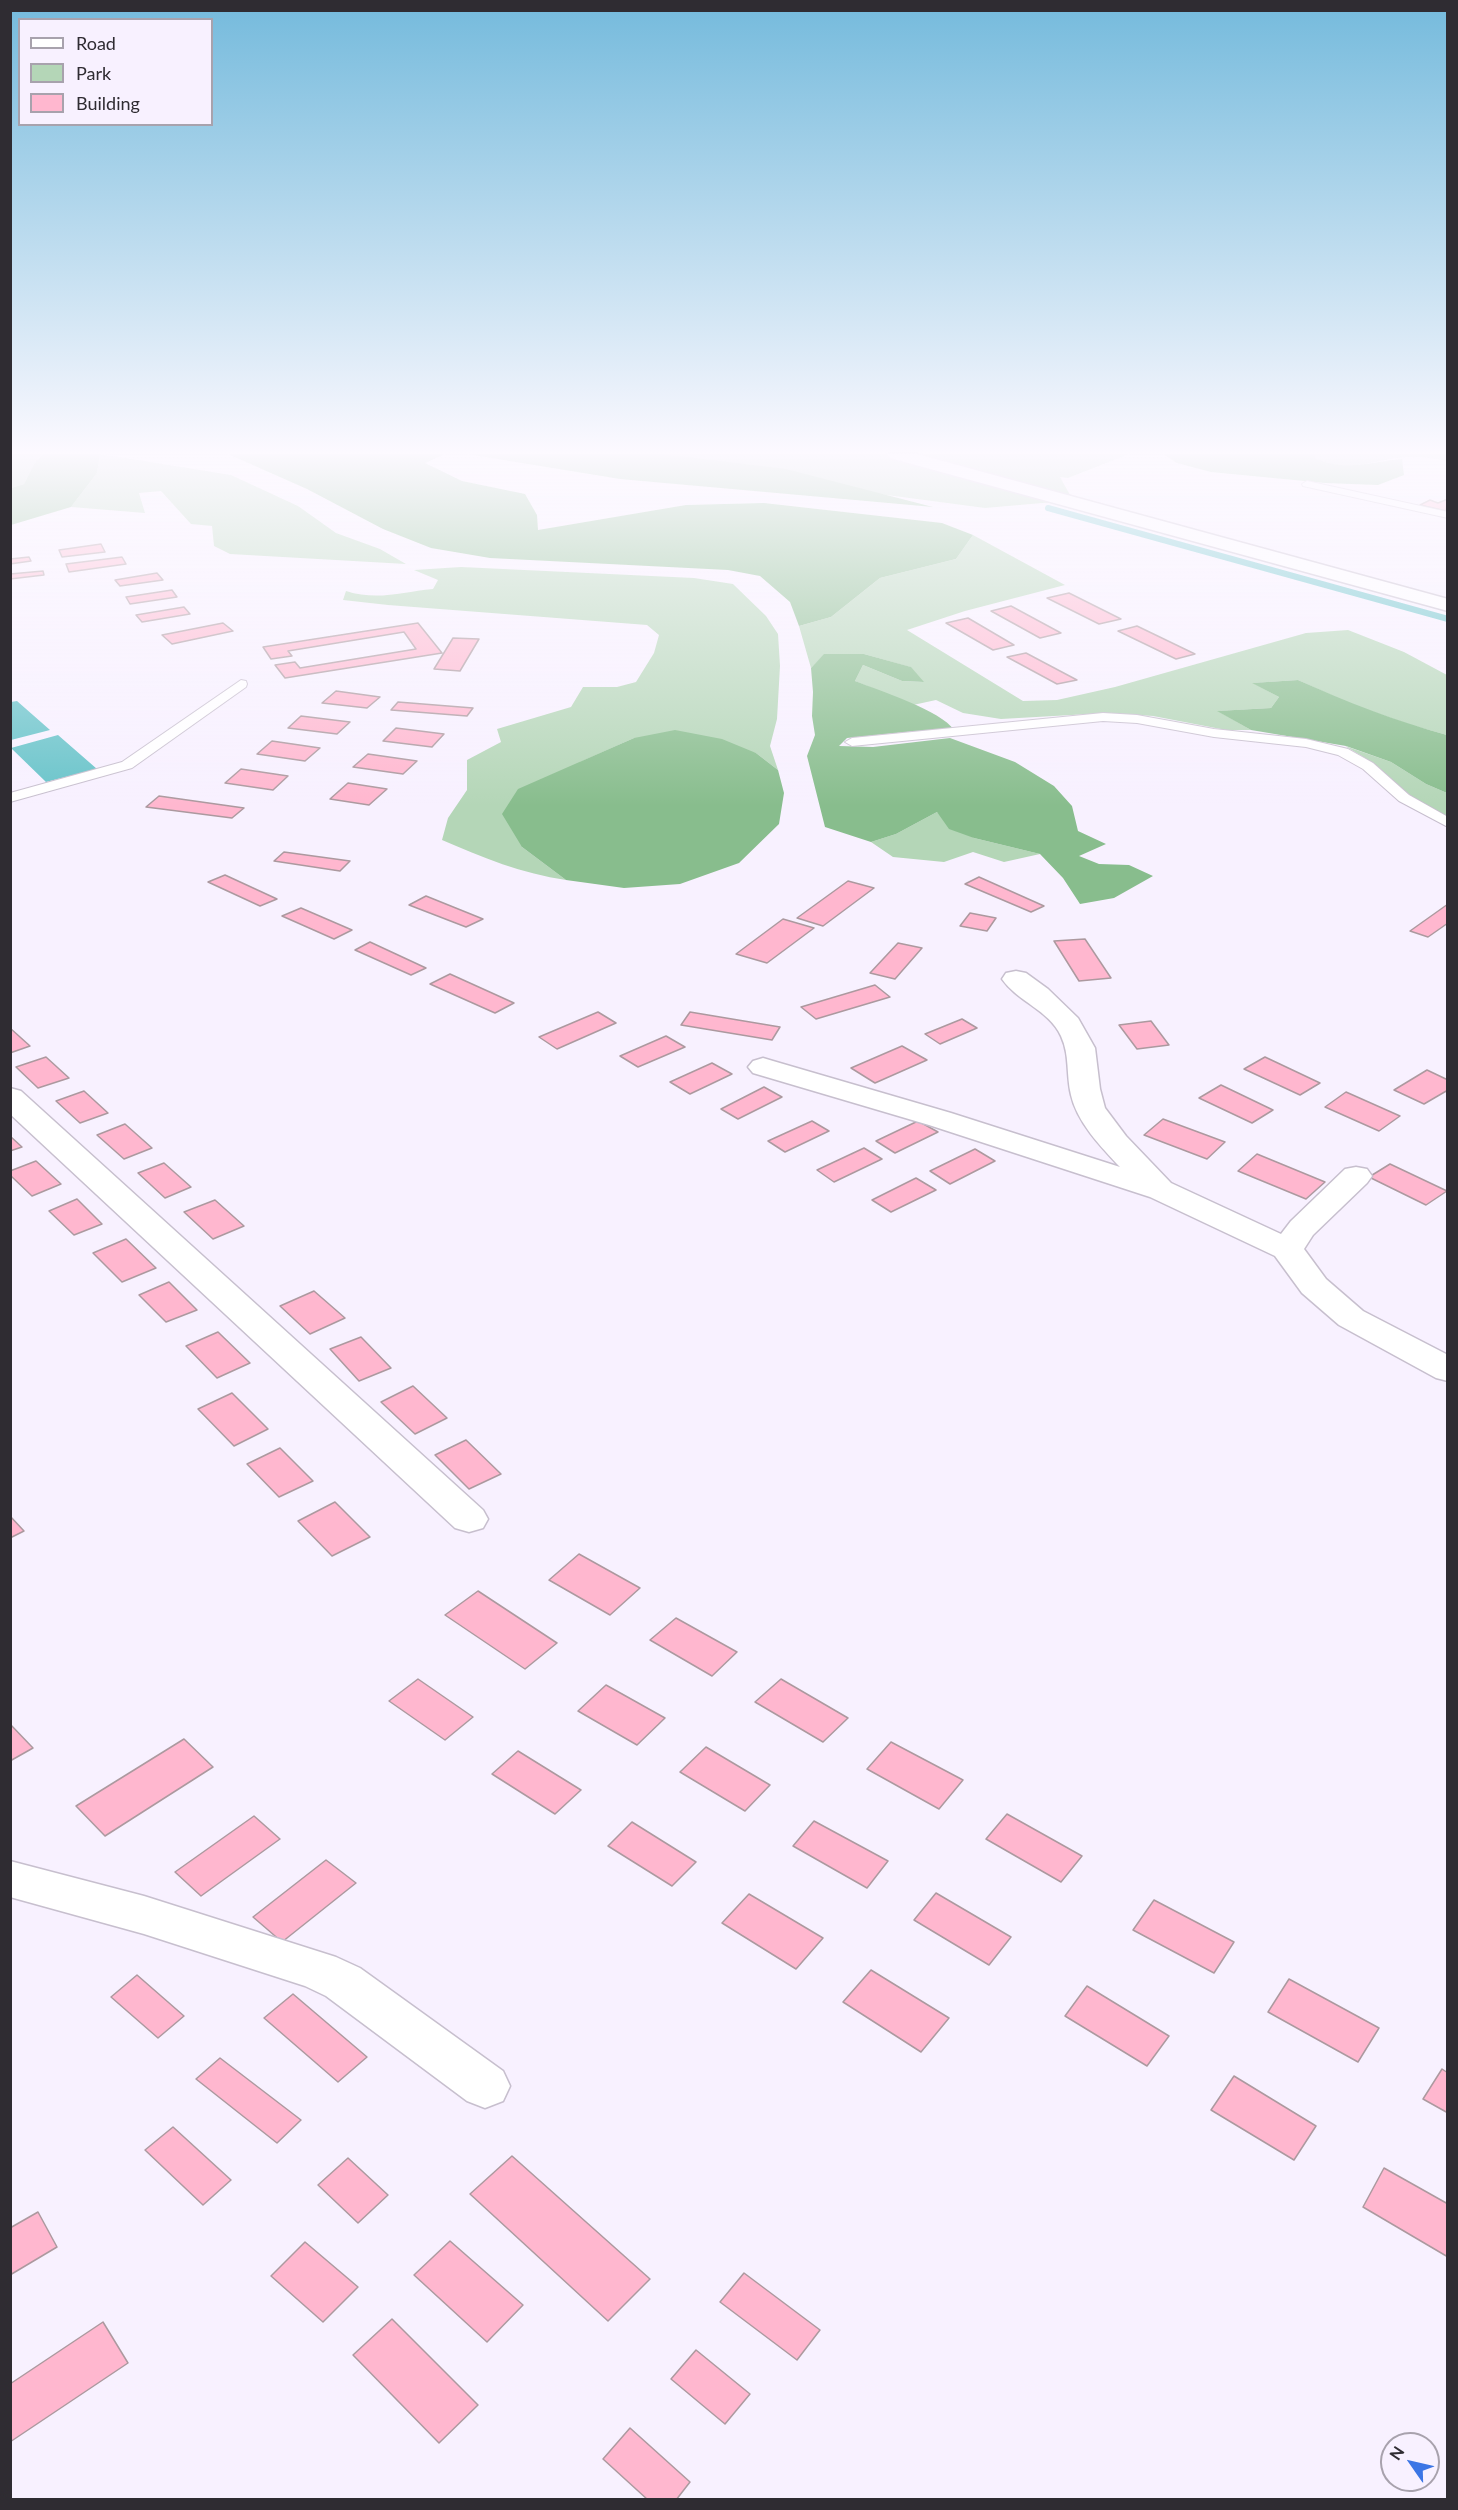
<!DOCTYPE html>
<html>
<head>
<meta charset="utf-8">
<style>
	body { margin:0 }
	#map { position:relative; width:1458px; height:2510px; overflow:hidden; background:#f8f1ff; font-family:Lato,sans-serif }
	canvas { display:block }
	.frame { position:absolute; inset:0; border:12px solid #2f2c32; pointer-events:none }
	.legend { position:absolute; left:18px; top:18px; width:195px; height:108px; box-sizing:border-box; background:#f8f1ff; border:2px solid #a8a2ad; margin:0; padding:8px 10px; list-style:none; font-size:18px; color:#2f2c32 }
	.legend li { display:flex; align-items:center; gap:12px; height:30px }
	.legend b { width:30px; border:2px solid #a8a2ad }
	.north { position:absolute; left:1380px; top:2432px; width:60px; height:60px; box-sizing:border-box; background:#f8f1ff; border:2px solid #a8a2ad; border-radius:50%; rotate:304deg; font-size:16px; font-weight:700; line-height:24px; text-align:center; color:#2f2c32 }
	.north::after { content:''; display:block; margin:auto; width:21px; height:27px; background:#3c76e5; clip-path:polygon(50% 0,100% 100%,50% 72%,0 100%) }
</style>
</head>
<body>
<div id="map">
<canvas width="1458" height="2510"></canvas>
<div class="frame"></div>
<ul class="legend">
<li><b style="height:8px;background:#fff"></b>Road</li>
<li><b style="height:16px;background:#b4d6b7"></b>Park</li>
<li><b style="height:16px;background:#ffb7cf"></b>Building</li>
</ul>
<div class="north">N</div>
</div>
<script>
const c = document.querySelector('canvas').getContext('2d');
c.lineJoin = 'round';
function fillPath(path, color) {
  c.fillStyle = color;
  c.fill(path, 'evenodd');
}
function stroke(path, color, width, dash) {
  c.strokeStyle = color;
  c.lineWidth = width;
  c.lineCap = dash ? 'butt' : 'round';
  c.setLineDash(dash || []);
  c.stroke(path);
}
const green = new Path2D(`
	M11,454H43L34,464L24,484L11,488Z
	M100,454L231,475L298,506L336,533L380,549L406,564L230,554L214,546L212,526L191,524L161,491L139,493L145,513L71,507L97,473Z
	M576,454H1129L1068,478L1060,477L1070,495L1054,502L985,508Z
	M1315,454H1447L1448,461C1437,459 1426,457 1415,457C1377,456 1354,476 1315,458Z
	M973,535L1065,585L965,611L907,630L1023,701L1057,700L1115,687L1306,633L1348,630L1404,652L1447,675V735L1411,725L1351,704L1298,680L1253,683L1279,697L1271,708L1218,711L1251,730H1226L1153,716L1107,713L1001,719L963,713L936,700L913,705L855,681L863,665L902,681L923,682L910,667L864,654H825L811,668L799,626L831,617L880,578L956,559Z
	M461,567L694,578L733,584L766,616L778,634L780,666L777,719L770,746L778,770L756,753L634,738L580,762L522,847L566,880C523,874 481,857 442,840L448,818L467,790V760L501,742L497,729L571,707L583,687H617L636,682L654,653L659,635L647,625L388,605L343,600L346,591C377,601 402,592 433,589L438,580L414,570Z
	M1345,746L1391,762L1426,784L1447,793V818L1416,800L1365,758Z
	M937,812L974,838L1040,854L1004,862L973,852L944,862L893,857L871,842L896,834Z`);
const forest = new Path2D(`
	M43,454H100L97,473L71,507L11,525V488L24,484L34,464Z
	M228,454H445L425,463L462,481L525,494L537,515L538,530L686,505L764,503L942,523L973,535L956,559L880,578L831,617L799,626L790,602L760,576L728,570L490,558L431,548L383,529L307,489Z
	M467,454H663L786,469L933,507L620,479Z
	M1163,454H1315V458C1346,472 1370,462 1402,459L1404,475L1378,485L1325,483L1211,472L1177,463Z
	M824,654H864L911,667L924,682L902,681L863,665L855,681C878,690 942,711 954,730L916,731L847,738L839,746L873,747L950,738L1015,762L1054,786L1072,806L1078,831L1106,844L1079,856L1099,864L1129,865L1153,876L1114,898L1080,904L1063,878L1040,854L974,838L949,829L937,812L896,834L871,842L825,827L807,756L815,735L812,716L813,692L811,668Z
	M1298,680C1347,702 1395,721 1447,735V793L1426,784L1391,762L1346,746L1251,730L1217,711L1271,708L1279,697L1252,683Z
	M675,730L722,739L756,753L778,770L784,793L779,824L739,863L680,884L624,888L566,880L522,847L502,814L518,789L634,738Z`);
const water = new Path2D(`
	M17,701L50,730L11,740V702Z
	M58,735L97,769L46,782L11,748Z`);
const stream = new Path2D(`
	M1048,508L1448,619`);
const building = new Path2D(`
	M1448,499L1446,511L1420,505L1430,500L1438,503Z
	M101,544L105,552L62,557L59,550Z
	M29,557L31,561L10,564V559Z
	M122,557L126,564L69,572L66,564Z
	M43,571L44,575L10,579V574Z
	M157,573L163,580L120,586L115,580Z
	M172,590L177,597L130,604L126,597Z
	M1069,593L1121,619L1099,624L1047,598Z
	M1011,606L1061,633L1040,638L991,611Z
	M184,607L190,614L142,622L136,615Z
	M968,618L1014,645L993,650L946,623Z
	M223,623L233,631L172,644L162,635Z
	M418,623L442,653L285,678L275,665L295,662L300,668L416,649L404,632L288,651L292,656L271,659L263,647Z
	M1137,626L1195,654L1176,659L1118,631Z
	M453,638L479,639L460,671L434,669Z
	M1026,653L1077,680L1057,684L1007,657Z
	M336,691L380,697L367,708L322,703Z
	M398,702L473,708L467,716L391,710Z
	M301,716L350,722L337,734L288,728Z
	M396,728L444,734L432,747L383,741Z
	M272,741L320,748L305,761L257,754Z
	M368,754L417,761L403,774L353,767Z
	M241,769L288,776L273,790L225,783Z
	M348,783L387,789L369,805L330,799Z
	M159,796L244,808L232,818L146,807Z
	M284,852L350,861L340,871L274,861Z
	M225,875L277,899L260,906L208,882Z
	M979,877L1044,906L1031,912L965,884Z
	M848,881L874,888L823,926L797,918Z
	M426,896L483,919L466,927L409,905Z
	M1448,904V923L1428,937L1410,931Z
	M301,908L352,930L334,939L282,916Z
	M970,913L996,918L987,931L960,926Z
	M783,919L814,928L767,963L736,954Z
	M1085,939L1111,978L1079,981L1054,941Z
	M370,942L426,968L411,975L355,950Z
	M898,943L922,948L895,979L870,973Z
	M450,974L514,1003L495,1013L430,984Z
	M875,985L890,997L816,1019L801,1007Z
	M598,1012L616,1023L557,1049L539,1037Z
	M690,1012L780,1027L772,1040L681,1025Z
	M962,1019L977,1028L940,1044L925,1034Z
	M1151,1021L1169,1045L1137,1049L1119,1025Z
	M10,1028L30,1046L10,1053Z
	M666,1036L685,1047L638,1067L620,1056Z
	M902,1046L927,1060L875,1083L851,1068Z
	M46,1057L69,1078L38,1088L16,1067Z
	M1265,1057L1320,1083L1300,1095L1244,1069Z
	M712,1063L732,1074L690,1094L670,1082Z
	M1427,1070L1448,1080V1090L1424,1104L1394,1090Z
	M1221,1085L1273,1110L1252,1123L1199,1098Z
	M764,1087L782,1097L738,1119L721,1109Z
	M84,1091L108,1113L80,1123L56,1101Z
	M1346,1092L1400,1116L1379,1131L1325,1107Z
	M1163,1119L1225,1142L1207,1159L1144,1135Z
	M812,1121L829,1131L785,1152L768,1141Z
	M918,1121L938,1132L895,1153L876,1141Z
	M125,1124L152,1148L124,1159L97,1135Z
	M10,1136L22,1147L10,1151Z
	M864,1148L882,1159L834,1182L817,1170Z
	M975,1149L995,1161L950,1184L930,1171Z
	M1257,1154L1325,1182L1306,1199L1238,1171Z
	M36,1161L61,1184L32,1196L10,1175V1171Z
	M164,1163L191,1187L165,1198L138,1173Z
	M1390,1164L1447,1191L1426,1205L1369,1177Z
	M916,1178L936,1190L891,1212L872,1200Z
	M77,1199L102,1224L74,1235L49,1211Z
	M215,1200L244,1226L213,1239L184,1212Z
	M126,1239L156,1268L122,1282L93,1253Z
	M169,1282L197,1310L166,1322L139,1295Z
	M314,1291L345,1318L310,1334L280,1306Z
	M218,1332L250,1363L217,1378L186,1346Z
	M361,1337L391,1368L359,1381L330,1349Z
	M413,1386L447,1418L415,1434L381,1402Z
	M232,1393L268,1429L234,1446L198,1409Z
	M466,1440L501,1474L469,1489L435,1455Z
	M280,1448L313,1481L279,1497L247,1464Z
	M335,1502L370,1537L332,1556L298,1521Z
	M10,1516L24,1531L10,1538Z
	M579,1554L640,1588L610,1615L549,1580Z
	M478,1591L557,1643L525,1669L445,1615Z
	M676,1618L737,1652L712,1676L650,1640Z
	M418,1679L473,1717L445,1740L389,1701Z
	M781,1679L848,1718L823,1742L755,1702Z
	M606,1685L665,1718L637,1745L578,1711Z
	M10,1724L33,1748L10,1761Z
	M184,1739L213,1767L105,1836L76,1806Z
	M891,1742L963,1780L939,1809L867,1769Z
	M706,1747L770,1785L745,1811L680,1772Z
	M518,1751L581,1790L555,1814L492,1774Z
	M1007,1814L1082,1856L1061,1882L986,1839Z
	M254,1816L280,1839L201,1896L175,1872Z
	M814,1821L888,1861L867,1888L793,1846Z
	M632,1822L696,1862L672,1886L608,1846Z
	M326,1860L356,1883L282,1942L253,1917Z
	M936,1893L1011,1937L989,1965L914,1920Z
	M749,1894L823,1938L796,1969L722,1923Z
	M1154,1900L1234,1942L1214,1973L1133,1930Z
	M871,1970L949,2018L921,2052L843,2002Z
	M137,1975L184,2016L158,2038L111,1997Z
	M1289,1979L1379,2028L1358,2062L1268,2012Z
	M1087,1986L1169,2036L1147,2066L1065,2016Z
	M293,1994L367,2057L338,2082L264,2018Z
	M220,2058L301,2120L277,2143L196,2079Z
	M1442,2069L1448,2073V2113L1423,2099Z
	M1234,2076L1316,2126L1294,2160L1211,2110Z
	M173,2127L231,2180L203,2205L145,2150Z
	M512,2156L650,2279L608,2321L470,2194Z
	M348,2158L388,2195L358,2223L318,2185Z
	M1384,2168L1448,2204V2257L1363,2207Z
	M38,2212L57,2247L10,2275V2228Z
	M450,2241L523,2305L487,2342L414,2275Z
	M305,2242L358,2287L323,2322L271,2276Z
	M744,2273L820,2330L797,2360L720,2302Z
	M392,2319L478,2405L439,2443L353,2355Z
	M103,2322L128,2363L10,2442V2384Z
	M696,2350L750,2394L725,2424L671,2379Z
	M630,2428L690,2482L676,2500H648L603,2459Z`);
const service = new Path2D(`
	M1307,481L1448,512V518L1303,486L1302,484Z
	M241,680L246,681L247,684L246,687L132,768L10,802V793L122,762Z
	M1103,713L1137,715L1214,729L1306,739L1348,749L1373,763L1409,795L1448,817V827L1399,801L1363,769L1338,755L1306,747L1214,737L1137,723L1103,721L852,746L845,742L852,738Z`);
const minor = new Path2D(`
	M888,454H917L1448,599V611L890,458Z
	M1016,971L1026,973L1048,989L1078,1018L1095,1048L1100,1089L1105,1108L1126,1136L1171,1183L1281,1234L1291,1221L1345,1169L1356,1167L1367,1169L1372,1176L1367,1183L1313,1235L1304,1249L1326,1279L1363,1311L1448,1355V1381L1436,1378L1339,1325L1302,1293L1275,1256L1150,1197L929,1125L753,1073L748,1067L753,1061L763,1058L773,1061L951,1113L1120,1167C1101,1147 1077,1122 1071,1095C1066,1075 1070,1055 1061,1036C1049,1010 1018,1002 1002,979L1006,973Z
	M10,1088L21,1091L483,1510L488,1519L483,1528L469,1532L455,1528L10,1114Z
	M10,1861L144,1896L336,1957L360,1968L503,2071L510,2086L503,2101L485,2108L467,2101L326,1996L305,1986L144,1934L10,1897Z`);
fillPath(green, '#b4d6b7');
fillPath(forest, '#88bd8d');
fillPath(water, '#67c3c9');
stroke(stream, '#67c3c9', 6);
fillPath(building, '#ffb7cf');
stroke(building, '#ac999f', 1.5);
stroke(service, '#c7bfce', 2);
stroke(minor, '#c7bfce', 3);
fillPath(service, '#fff');
fillPath(minor, '#fff');
const sky = c.createLinearGradient(0, 0, 0, 806);
sky.addColorStop(0, '#74badc');
sky.addColorStop(0.56, '#fcf9ff');
sky.addColorStop(1, '#fcf9ff00');
c.fillStyle = sky;
c.fillRect(0, 0, 1458, 806);
</script>
</body>
</html>
